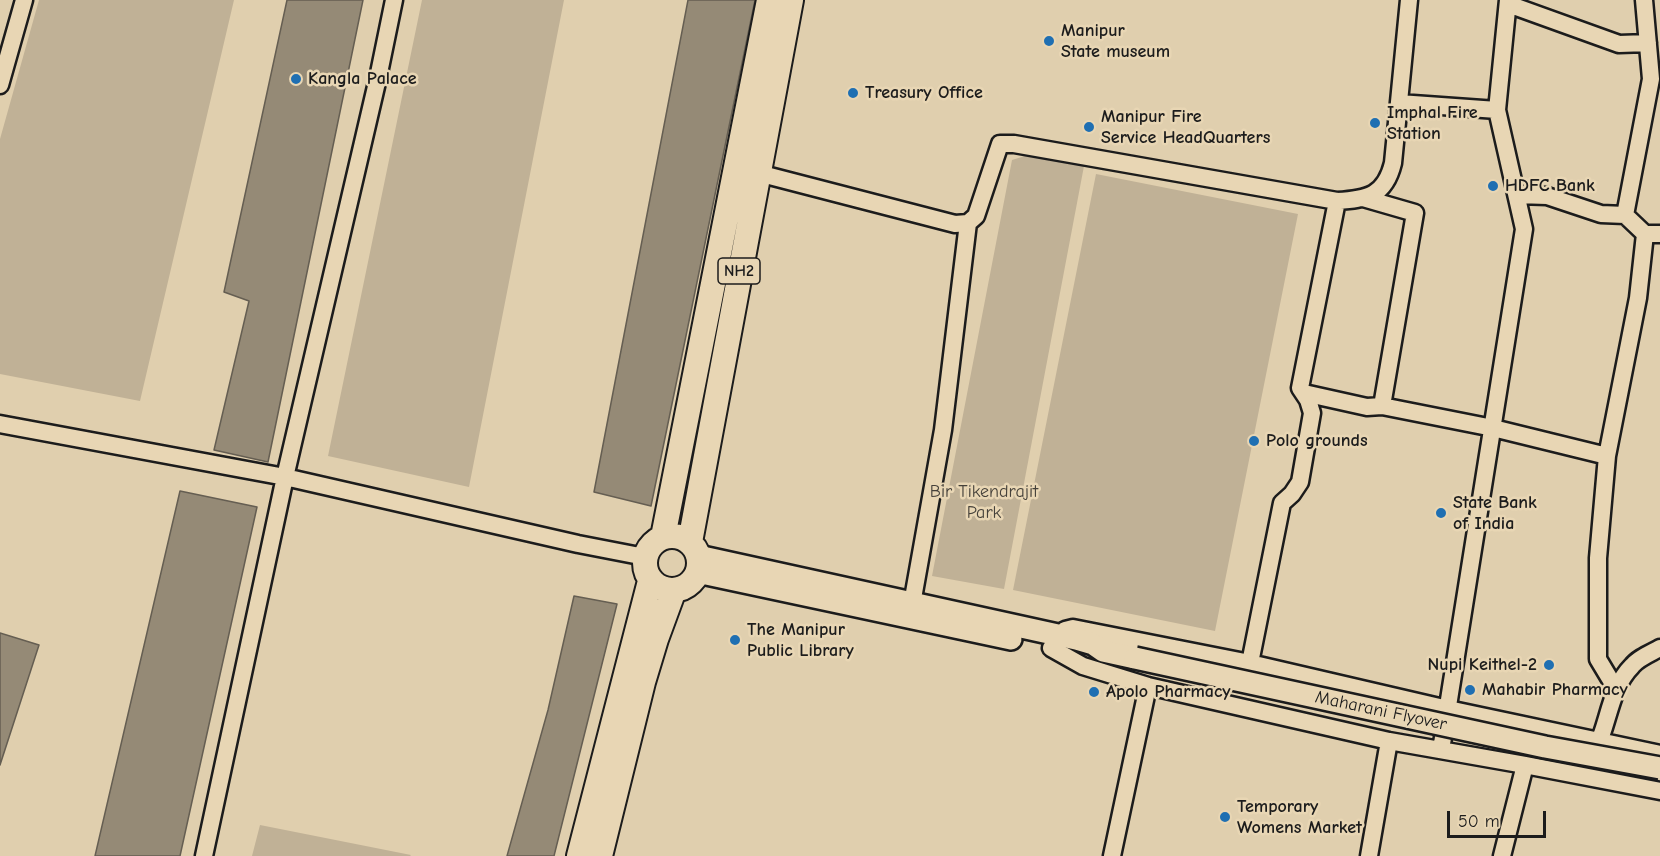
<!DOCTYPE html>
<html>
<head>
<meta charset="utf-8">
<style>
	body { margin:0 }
	#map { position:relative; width:1660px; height:856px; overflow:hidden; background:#e0cfae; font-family:"Comic Neue",sans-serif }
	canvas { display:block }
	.scale { position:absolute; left:1447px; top:811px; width:99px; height:27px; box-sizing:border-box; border:3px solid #1c1c1c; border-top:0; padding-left:8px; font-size:18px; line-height:21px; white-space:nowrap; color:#1c1c1c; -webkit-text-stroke:4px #e8d6b4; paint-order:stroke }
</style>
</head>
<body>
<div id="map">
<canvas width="1660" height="856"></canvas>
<div class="scale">50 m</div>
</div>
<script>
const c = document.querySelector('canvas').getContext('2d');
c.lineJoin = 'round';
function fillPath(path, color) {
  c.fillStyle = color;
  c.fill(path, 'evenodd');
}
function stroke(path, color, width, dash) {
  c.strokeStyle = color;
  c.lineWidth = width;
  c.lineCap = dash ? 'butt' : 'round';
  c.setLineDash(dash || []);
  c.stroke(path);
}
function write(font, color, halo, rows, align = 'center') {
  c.font = font + ' "Comic Neue",sans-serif';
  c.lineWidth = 5;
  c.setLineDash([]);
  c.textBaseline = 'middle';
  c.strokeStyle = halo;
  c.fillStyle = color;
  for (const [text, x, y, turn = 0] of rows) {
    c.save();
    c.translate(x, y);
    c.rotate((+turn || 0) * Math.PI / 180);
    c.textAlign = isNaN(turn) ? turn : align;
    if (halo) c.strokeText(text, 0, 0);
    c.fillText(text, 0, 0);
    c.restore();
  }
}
const green = new Path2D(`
	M39,0H234L140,401L0,374V139Z
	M422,0H564L469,487L328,456Z
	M1025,156L1084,166L1004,589L932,576L1012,160Z
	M1096,174L1298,214L1215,631L1013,590Z
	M260,825L411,855L410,856H252Z`);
const water = new Path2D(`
	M287,0H363L268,462L214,450L249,301L224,292Z
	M688,0H755L651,506L594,492Z
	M180,491L257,507L180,856H95Z
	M574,596L617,604L554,856H507L548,710Z
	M0,633L39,645L0,765Z`);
const minor = new Path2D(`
	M1508,4L1619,44L1648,43
	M0,85L24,0
	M1399,103L1497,110
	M758,173L955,224L968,223L976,216L1000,144H1014L1337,201C1367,199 1385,196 1393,163L1409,0
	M1517,195L1547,196L1601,214L1625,215L1645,234H1660
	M1363,198L1415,213L1382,406L1493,428L1607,456
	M1625,215L1651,79L1644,0
	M1304,393L1367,407L1382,406
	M0,424L285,477L578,544L645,557
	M912,604L943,430L968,223
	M1065,630L1073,628L1250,663L1448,709L1660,754
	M1051,648L1083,666L1148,686L1389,741L1525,765L1660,791
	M1250,663L1282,503L1292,494L1300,482L1312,413L1308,400L1300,388L1337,201
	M1616,689L1598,659V558L1607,456L1638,298L1645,234
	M1596,749C1609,722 1610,688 1632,666C1638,658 1651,653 1660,648
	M1441,750L1524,229L1497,110L1508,0
	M204,856L285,477L378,78L394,0
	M1112,856L1148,686
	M1369,856L1389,741
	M1502,856L1525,765`);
const major = new Path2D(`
	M698,556L1076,639L1093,644L1103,651L1135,658
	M697,572L1011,639`);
const highway = new Path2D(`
	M645 563a27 27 0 1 1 54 0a27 27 0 1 1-54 0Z
	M663,537L769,0
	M690,542L791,0
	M579,856L650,581
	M600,856L643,682L656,639L674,590`);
const majorBridge = new Path2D(`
	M1135,658L1545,747L1660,768`);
const markers = [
	[1049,41,6,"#1f6fb2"],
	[296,79,6,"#1f6fb2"],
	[853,93,6,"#1f6fb2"],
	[1375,123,6,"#1f6fb2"],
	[1089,127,6,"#1f6fb2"],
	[1493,186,6,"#1f6fb2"],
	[1254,441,6,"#1f6fb2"],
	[1441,513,6,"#1f6fb2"],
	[735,640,6,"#1f6fb2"],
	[1549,665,6,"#1f6fb2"],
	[1470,690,6,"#1f6fb2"],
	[1094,692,6,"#1f6fb2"],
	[1225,817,6,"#1f6fb2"]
];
const shields = [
	[739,271,42]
];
const shieldNames = [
	["NH2",739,271]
];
const poiNames = [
	["Manipur",1061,31],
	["State museum",1061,52],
	["Kangla Palace",308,79],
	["Treasury Office",865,93],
	["Imphal Fire",1387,113],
	["Station",1387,134],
	["Manipur Fire",1101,117],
	["Service HeadQuarters",1101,138],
	["HDFC Bank",1505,186],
	["Polo grounds",1266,441],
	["State Bank",1453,503],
	["of India",1453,524],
	["The Manipur",747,630],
	["Public Library",747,651],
	["Nupi Keithel-2",1537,665,"right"],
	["Mahabir Pharmacy",1482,690],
	["Apolo Pharmacy",1106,692],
	["Temporary",1237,807],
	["Womens Market",1237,828]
];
const parkNames = [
	["Bir Tikendrajit",984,492],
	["Park",984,513]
];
const streetNames = [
	["Maharani Flyover",1381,711,12]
];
fillPath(green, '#c0b196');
fillPath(water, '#958a76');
stroke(water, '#655e52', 1.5);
stroke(minor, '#1c1c1c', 21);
stroke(major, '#1c1c1c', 26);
stroke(highway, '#1c1c1c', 28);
stroke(minor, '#e8d6b4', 16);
stroke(major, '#e8d6b4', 21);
stroke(highway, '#e8d6b4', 24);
stroke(majorBridge, '#1c1c1c', 26, []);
stroke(majorBridge, '#e8d6b4', 21);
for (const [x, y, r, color] of markers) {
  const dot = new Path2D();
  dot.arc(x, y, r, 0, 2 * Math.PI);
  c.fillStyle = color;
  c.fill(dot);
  stroke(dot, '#e8d6b4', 2);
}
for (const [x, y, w] of shields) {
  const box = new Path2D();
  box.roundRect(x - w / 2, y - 13, w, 26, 4.5);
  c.fillStyle = '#e8d6b4';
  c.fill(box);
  stroke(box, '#1c1c1c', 1.5);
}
write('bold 16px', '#1c1c1c', null, shieldNames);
write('bold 18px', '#1c1c1c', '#e8d6b4', poiNames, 'left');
write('18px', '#45413a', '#e8d6b4', parkNames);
write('18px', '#1c1c1c', '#e8d6b4', streetNames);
</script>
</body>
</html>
